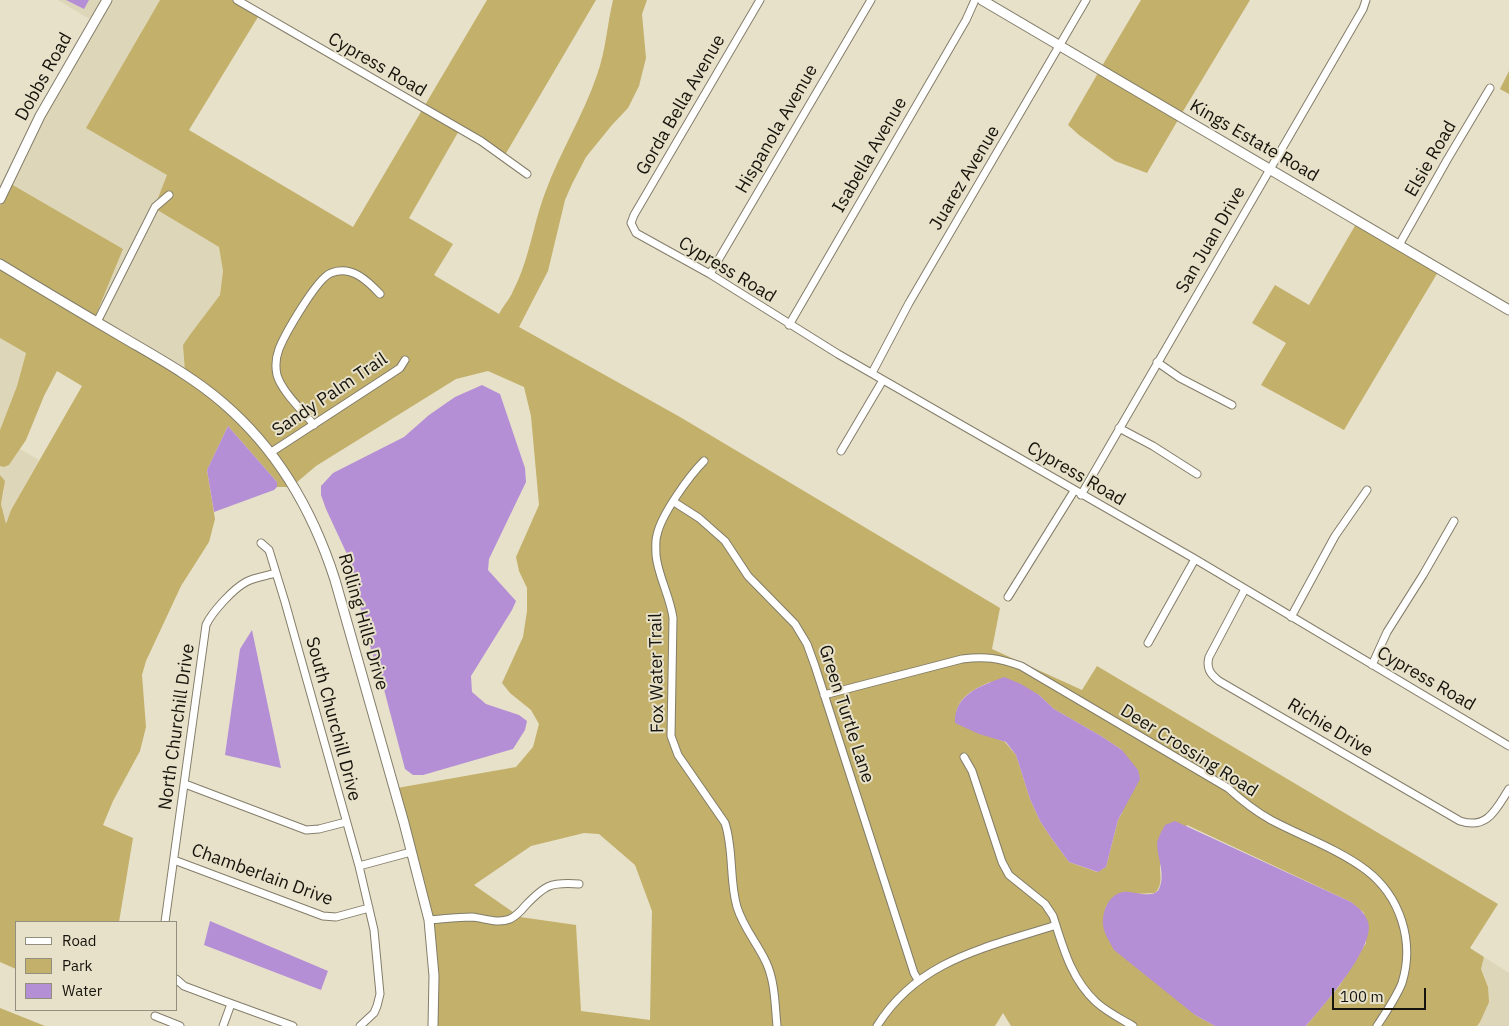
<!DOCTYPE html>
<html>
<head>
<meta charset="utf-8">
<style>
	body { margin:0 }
	#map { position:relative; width:1509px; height:1026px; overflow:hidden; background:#e7e1ca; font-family:"IBM Plex Sans",sans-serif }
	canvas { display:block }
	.legend { position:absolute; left:15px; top:921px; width:162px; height:90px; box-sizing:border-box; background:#e7e1ca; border:1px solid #938f7e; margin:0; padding:6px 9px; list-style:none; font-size:15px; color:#15130b }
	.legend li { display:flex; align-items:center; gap:10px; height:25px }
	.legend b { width:25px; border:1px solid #938f7e }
	.scale { position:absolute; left:1332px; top:988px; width:94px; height:22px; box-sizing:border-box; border:2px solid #15130b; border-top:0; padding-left:6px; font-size:15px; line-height:18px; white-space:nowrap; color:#15130b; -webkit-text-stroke:4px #e7e1ca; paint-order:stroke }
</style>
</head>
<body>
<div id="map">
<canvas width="1509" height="1026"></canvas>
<ul class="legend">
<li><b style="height:6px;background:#fff"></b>Road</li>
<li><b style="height:14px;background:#c3b06a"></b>Park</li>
<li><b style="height:14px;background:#b58fd5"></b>Water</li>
</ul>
<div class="scale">100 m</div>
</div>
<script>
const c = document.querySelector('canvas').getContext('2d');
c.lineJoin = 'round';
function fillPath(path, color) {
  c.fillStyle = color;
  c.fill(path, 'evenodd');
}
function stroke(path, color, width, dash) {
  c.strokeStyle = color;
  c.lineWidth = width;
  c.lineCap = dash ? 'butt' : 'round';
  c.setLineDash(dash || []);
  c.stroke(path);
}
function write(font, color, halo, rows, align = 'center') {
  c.font = font + ' "IBM Plex Sans",sans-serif';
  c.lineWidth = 4;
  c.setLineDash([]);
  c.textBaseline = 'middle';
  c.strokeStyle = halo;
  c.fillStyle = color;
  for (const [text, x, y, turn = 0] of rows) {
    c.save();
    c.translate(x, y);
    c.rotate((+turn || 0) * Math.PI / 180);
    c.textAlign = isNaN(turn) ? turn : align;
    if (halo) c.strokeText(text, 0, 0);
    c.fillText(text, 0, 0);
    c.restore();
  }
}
const built = new Path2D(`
	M58,0H103L91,20Z
	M110,0H160L143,29L167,176L154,208L219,247L223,271L220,295L192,332L185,371L95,317L11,184L43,117Z
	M0,338L26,352L17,386L0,430Z
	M20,449L39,460L11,510L6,525L1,504L4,491L0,475V466L4,467L9,465Z
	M1484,957L1509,973V1026H1477L1480,1022L1488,987L1481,969Z`);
const green = new Path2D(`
	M160,0H240L261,12L189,130L353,227L487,0H596L505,155L460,129L409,218L453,244L434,275L499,314C503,306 510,299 513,291C529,261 533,225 545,193C560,152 583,116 597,75C606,50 607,25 613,0H647L642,14L646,58L639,86L628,108L612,125L586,157L572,184L565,200L548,271L519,327L680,417L1000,608L992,649L1082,690L1097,666L1498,904L1470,948L1484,957L1481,969L1488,987L1489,1002L1480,1022L1477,1026H1306L1340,985L1366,943L1364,913L1351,902L1187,825C1181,833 1161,859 1160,866C1160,876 1163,885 1155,893L1135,894L1123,892L1195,1015L1215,1026H1011L1003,1013L995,1026H436L437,976L397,788L516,767L533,747L539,724L531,710L510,693L502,683L523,637L527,611V588L519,571L516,557L539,505L531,416L524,387L488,371L456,379L316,466L296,483L287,469L185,371L183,345L192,332L220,295L223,271L219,247L154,208L167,175L86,128ZM990,682L1039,695L1054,709L1101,736L1122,750V813L1118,820L1106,867L1097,872L1069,862L1052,839L1040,821L1030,799L1016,755L1005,742L956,723C954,699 970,691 990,682ZM584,833L599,834L635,865L652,911L650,1020L581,1011L576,925L520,917L474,885L531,846Z
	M1141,0H1250L1182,113L1102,66Z
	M1509,71V94L1500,89Z
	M1098,73L1178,120L1147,173L1115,161L1079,135L1068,125Z
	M11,184L123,249L95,317L0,260V206Z
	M1356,224L1438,272L1344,430L1261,385L1286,343L1252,323L1275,285L1309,305Z
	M0,269L165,366L221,405L261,448L290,487H277V482L228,426L207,470L215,519L209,542L181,586L146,661L142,675L146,727L140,751L113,801L103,825L133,838L119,922H16V969L0,962V475L5,481L1,504L6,524L11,510L82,386L57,371L44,396L26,440L9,465L4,467L0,466V430L17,386L26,353L0,338Z
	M0,1008L45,1026H0Z`);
const water = new Path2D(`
	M66,0H89L84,9Z
	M482,385L500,394L525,468L526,482L489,559L488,570L516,601L512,610L471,676L472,692L486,704L519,715L527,721L525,730L513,749L423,775H413L405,769L382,682L372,653L346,552L326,509L321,495V486L333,473L404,437L429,415L455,397Z
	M228,426L277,482V487L274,490L214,512L207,470Z
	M252,630L281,768L225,755L240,649Z
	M1004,677L1021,684L1039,695L1054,709L1101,736L1122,750L1138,770L1140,779L1118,820L1106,867L1098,872L1069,862L1052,839L1040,821L1030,799L1016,755L1006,742L979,734L955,723C954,694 981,686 1004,677Z
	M1175,821L1351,902C1359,908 1365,913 1368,922C1376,947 1322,1007 1306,1026H1215L1195,1015L1114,950C1110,942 1104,934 1103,925C1102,912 1108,895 1123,892C1131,890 1153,900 1159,889C1166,875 1157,857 1157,843C1158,837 1162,831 1165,825Z
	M210,921L328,971L321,990L204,945Z`);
const minor = new Path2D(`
	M237,0L481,141L527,174
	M760,0L634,215L631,223L636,233L710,274L838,354L1195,559L1509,746
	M1399,245L1447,160L1490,88
	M710,274L871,0
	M97,322L155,207L169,195
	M789,325L966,20L975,0
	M1157,362L1180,378L1232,405
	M872,373L909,303L1086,0
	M314,425C303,411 282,392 277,375C275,366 276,357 279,349C285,334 317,278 331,273C351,265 367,280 380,294
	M1119,428L1153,446L1197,474
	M841,451L883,380
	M270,453L391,374L400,368L405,360
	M704,461C689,476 661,515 657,535C655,541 656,549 656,555C658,576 670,596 673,618L671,736L678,755L725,823C734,850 729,880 737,907C743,927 757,943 766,962C775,981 775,1005 777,1026
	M1081,495L1363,9L1366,0
	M674,502L699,518L725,541L748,576L795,624L807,644L815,666L914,973L918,980
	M261,543L269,550L285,602L359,866L374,930L380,994L377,1006L374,1013L360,1026
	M1245,589L1209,657C1206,668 1210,674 1219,681L1460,821C1488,830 1496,809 1509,789
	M1008,597L1074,491
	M1291,617L1335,536L1367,490
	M1148,643L1195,559
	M1372,665L1387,632L1423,575L1454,521
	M824,695L962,659C986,656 998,658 1021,666L1228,788C1241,800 1255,811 1271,820C1301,836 1338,849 1366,870C1400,896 1415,941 1402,983C1396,998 1386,1012 1377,1026
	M964,757L972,771L1002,862L1009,875L1045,904L1053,916C1063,947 1071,979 1096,1002C1107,1012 1121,1019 1133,1026
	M185,784L306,830L319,829L346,822
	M174,860L323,916L336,917L369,908
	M359,866L411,852
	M429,920C443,919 458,917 472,917C484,918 497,924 510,919C516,916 521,911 525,906C545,885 550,882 579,884
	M165,922L206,625C212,612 233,589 246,582C255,577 266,576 276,573
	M176,979L184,986L216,998L293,1026
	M155,1016L180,1026
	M223,1026L231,1004
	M877,1026C919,959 986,948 1056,925`);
const tertiary = new Path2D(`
	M982,0L1509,310
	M0,199L40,116L107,0
	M0,264C41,289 83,314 124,338C158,358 193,377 223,403C279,451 313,511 335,580L404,823L429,920L434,976L433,1026`);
const streetNames = [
	["Cypress Road",377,65,30],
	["Dobbs Road",44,77,-61],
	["Gorda Bella Avenue",681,105,-60],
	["Hispanola Avenue",777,129,-60],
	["Kings Estate Road",1254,141,30],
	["Isabella Avenue",870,155,-60],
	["Elsie Road",1431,159,-60],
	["Juarez Avenue",965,178,-59],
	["San Juan Drive",1211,240,-60],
	["Cypress Road",727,270,31],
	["Sandy Palm Trail",330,395,-34],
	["Cypress Road",1076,474,30],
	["Rolling Hills Drive",363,622,74],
	["Fox Water Trail",657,673,-91],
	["Cypress Road",1426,679,30],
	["Green Turtle Lane",846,714,72],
	["South Churchill Drive",333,719,75],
	["North Churchill Drive",177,727,-82],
	["Richie Drive",1330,728,31],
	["Deer Crossing Road",1189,751,32],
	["Chamberlain Drive",262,875,20]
];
fillPath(built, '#ded6b8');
fillPath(green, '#c3b06a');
fillPath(water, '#b58fd5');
stroke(minor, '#837d69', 9);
stroke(tertiary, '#837d69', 11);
stroke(minor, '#fff', 7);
stroke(tertiary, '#fff', 9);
write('18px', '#15130b', '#e7e1ca', streetNames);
</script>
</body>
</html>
